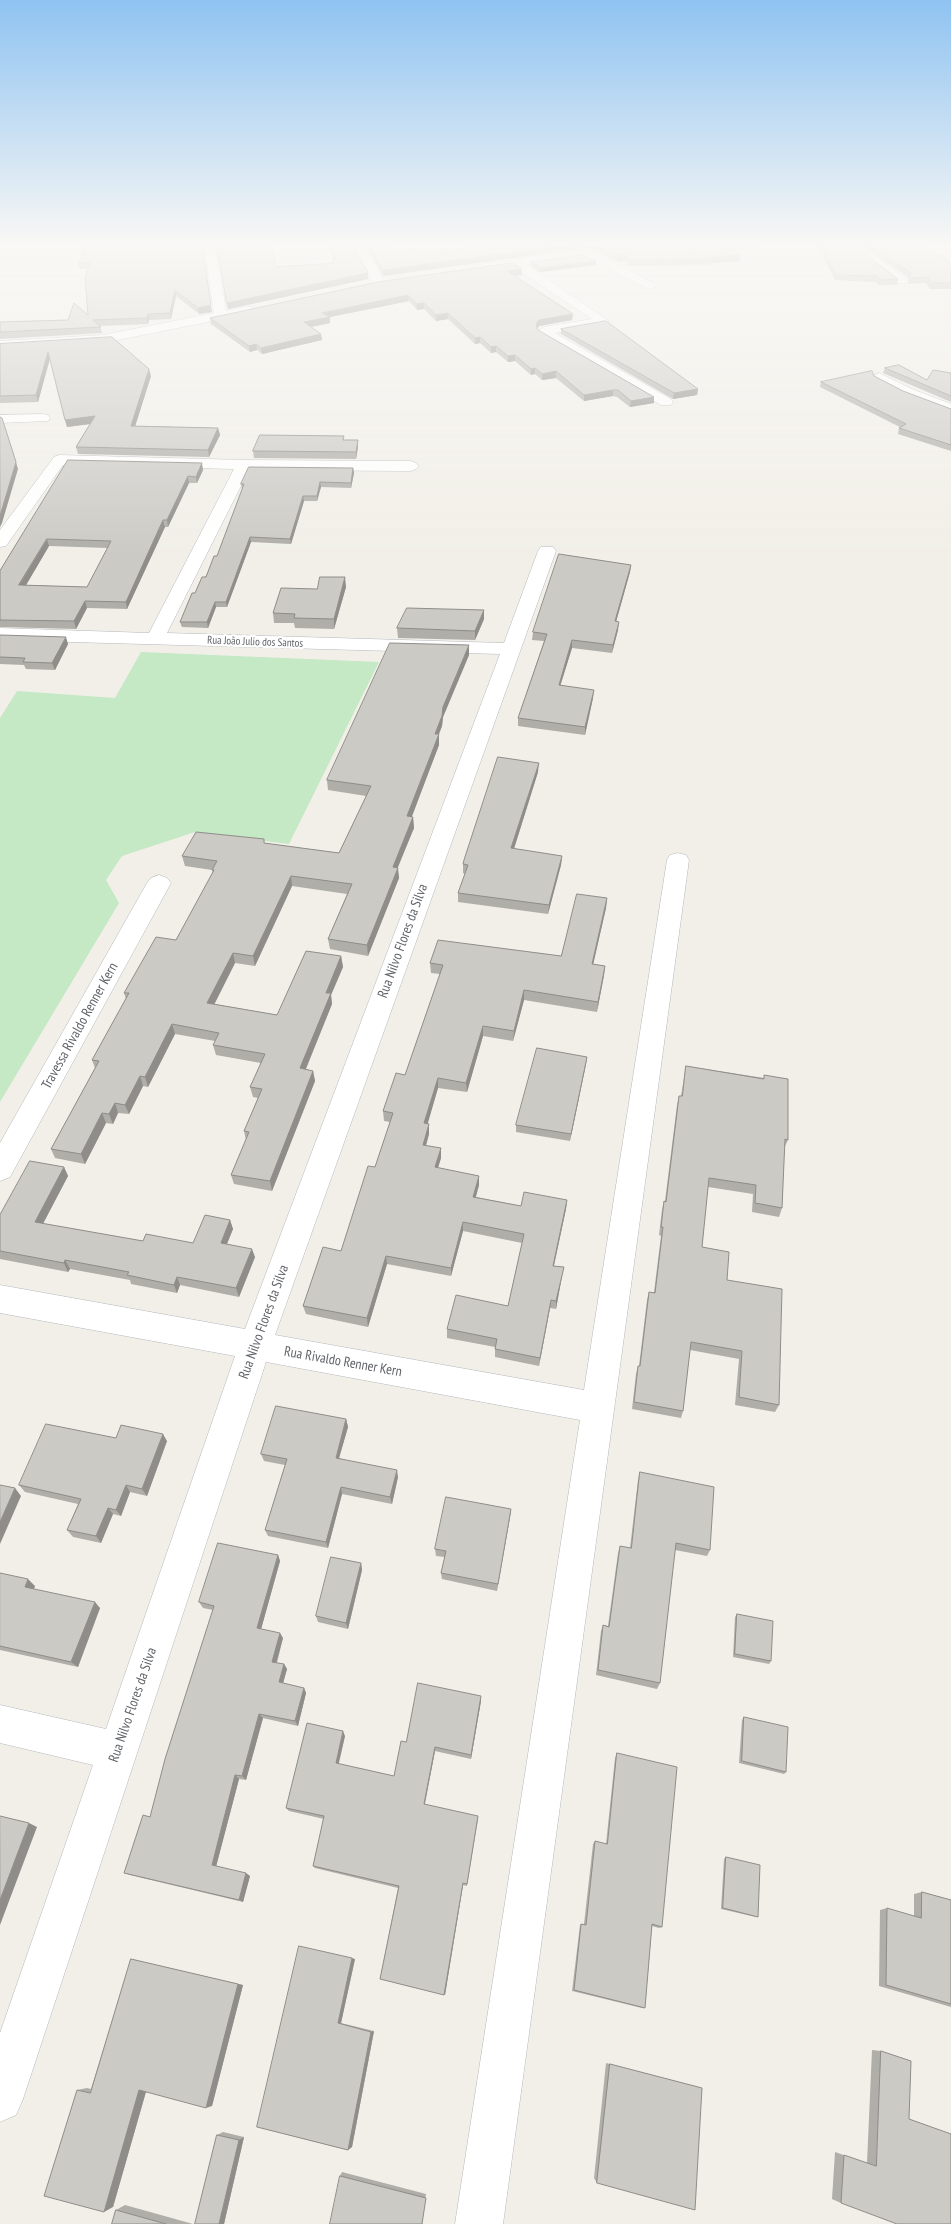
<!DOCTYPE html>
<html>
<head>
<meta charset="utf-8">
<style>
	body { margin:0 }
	canvas { display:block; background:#f1efe8 }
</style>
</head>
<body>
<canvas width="951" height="2224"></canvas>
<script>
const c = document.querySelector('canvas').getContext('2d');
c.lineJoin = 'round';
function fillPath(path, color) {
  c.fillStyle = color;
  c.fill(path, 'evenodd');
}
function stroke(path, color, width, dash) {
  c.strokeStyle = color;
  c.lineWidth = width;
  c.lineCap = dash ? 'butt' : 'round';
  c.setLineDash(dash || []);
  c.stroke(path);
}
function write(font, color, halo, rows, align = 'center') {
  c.font = font + ' "PT Sans Narrow",sans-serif';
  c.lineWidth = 4.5;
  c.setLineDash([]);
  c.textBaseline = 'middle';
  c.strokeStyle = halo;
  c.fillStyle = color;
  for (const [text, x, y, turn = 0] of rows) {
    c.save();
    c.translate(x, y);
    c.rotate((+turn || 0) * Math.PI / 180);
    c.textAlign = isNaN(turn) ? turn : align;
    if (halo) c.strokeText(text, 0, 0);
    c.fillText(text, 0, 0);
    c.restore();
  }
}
const green = new Path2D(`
	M141,652L379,662L289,844L195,832L122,856L106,880L119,903L0,1102V718L17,691L115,698Z`);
const minor = new Path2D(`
	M204,245H215L226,311L248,306L252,307L254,310L252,313L103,343L0,349V341L103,335L214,313Z
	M353,245H363L384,282L382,285H374Z
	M676,245H686L692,253L690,255H682Z
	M847,245H859L908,280L906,283H898Z
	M585,250L601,255L657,285L651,289L647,288L584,257L527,265L609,321L603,325L555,333L671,399L673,402L671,405H661L544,338L538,331L544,327L592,319L514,267L477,273L471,269L477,265Z
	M879,373L912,389L951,404V413L902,395L874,380L872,377Z
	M43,414L48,415L50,418L48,421L0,423V415Z
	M59,455L244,460L411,461L416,463L419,466L416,469L411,471L249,470L167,633L504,643L538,551L541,547H553L556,551L275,1335L584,1390L667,860L670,855L678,853L686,855L689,860L503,2224H455L580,1420L266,1362L23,2099L16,2115L0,2122V2033L93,1765L0,1743V1705L106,1729L235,1356L0,1313V1285L245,1329L500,654L0,640V628L149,633L234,469L63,465L6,546L0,547V530L54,457Z
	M159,875L167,878L171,883L10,1177L0,1181V1143L147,883L151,878Z`);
const wall = new Path2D(`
	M187,245L212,312L199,314L176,296L171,319L149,320L148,324L100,326L102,333L0,339V322L68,320L88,315L89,269H79L78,263L82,256L81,252Z
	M217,245L276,267L332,263V259H334L327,245H353L368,273V279L228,309Z
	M365,245H391L395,251L417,252L465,248L463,245H678L683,251H691L692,250L687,245H756L755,247H732L740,261L712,263L711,265L628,266L626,261L618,262L602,253L585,248L383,276Z
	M814,245H853L898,279L897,285H879L875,282L835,280L821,253Z
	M861,245H918L951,264V289H930L926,283L908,284L909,278Z
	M531,262L596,265L540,272L531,266Z
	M522,275L514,276L572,320L539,326L538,328V330L654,397V403L630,407L617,397L613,396L584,401L556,378L542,380L535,374L531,375L515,361L508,362L496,352L491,353L480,343L475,344L448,319L436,321L424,309L417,310L409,301L330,317V323L311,327L321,334L322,340L262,354L257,350L250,352L211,324L210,318L378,282Z
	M561,329L698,389L697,395L673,399L561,334Z
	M0,344L151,376L135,426L218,428L220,435L209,457L78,454L76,447L90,424L67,427L50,359L38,402L0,403Z
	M885,368L927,380L951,373V402L883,373Z
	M874,376L903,391L951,409V451L898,434L899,428L900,427L820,387L821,382Z
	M344,440H358V447L356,459L254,458L253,451Z
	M68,460L203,470L197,483H189L168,527H165L127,609L87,608L76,629L0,627V571ZM49,546L108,548L87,587L26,585Z
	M353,468L354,473L351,488L321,487L317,501H304L291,544L251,542L227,607H216L208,628L182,627L180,622L217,556L242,489L241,484Z
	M631,565L630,572L616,622L618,630L612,653L572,648L560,686L593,698L585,735L518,726V718L544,641L532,640L533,632Z
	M346,587L334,629L295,628L294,623H274L273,613L317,589Z
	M484,619L475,640L398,638L397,628Z
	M0,635L68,644L55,670L26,669L24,665L0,664Z
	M469,655L443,717L442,726L439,734V745L411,817H413L414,828L397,867L399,878L368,956L330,949L328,939L347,894L292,886L255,966L235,963L214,1004L277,1015L341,956L343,967L331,995L332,1004L306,1069L313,1071L315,1081L272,1191L234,1184L231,1175L246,1140L244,1131L258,1098L253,1097L250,1087L261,1063L216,1055L213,1045L215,1041L175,1034L148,1087L143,1086L129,1114L118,1113L113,1124L106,1123L85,1164L55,1158L51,1149L95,1068L92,1060L126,999L124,993L176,940L213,873L212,870L185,866L182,856L264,843L339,853L366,796L328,790L327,780Z
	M538,772L514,849L562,856L561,865L548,914L458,902V893L465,874L463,873V864Z
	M607,898L606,908L593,964L605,966L597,1012L524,1000L513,1041L483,1036L467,1092L438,1088L427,1124L429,1134L426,1146L441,1148V1158L438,1168L479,1185L476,1197L521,1206L567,1200L566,1209L554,1266L562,1276L556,1309L550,1308L539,1366L495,1357V1347L447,1338V1329L508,1306L522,1243L463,1231L451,1276L387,1264L368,1327L306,1314L303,1306L341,1251L375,1167L390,1122L384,1121L383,1111L405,1075L440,974L431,973L430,963L561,956Z
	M586,1064L570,1141L516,1132V1125Z
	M686,1066L764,1078V1075L788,1140L784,1148L782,1208L779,1217L752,1212L753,1194L708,1187L702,1247L727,1280L779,1405L775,1412L735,1405L739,1359L690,1350L683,1411L681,1418L632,1409L636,1374L638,1366H639L647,1300L649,1292H654L661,1236L659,1235L662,1210L664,1201H665L677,1105L679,1096H681Z
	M64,1167L68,1176L43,1224L143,1241L193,1243L230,1220L233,1229L227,1244L255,1257L239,1297L180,1285L177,1293L131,1284L130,1280L70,1269L68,1272L0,1259V1215Z
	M346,1419L348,1427L339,1458L398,1477L392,1504L342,1494L328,1548L268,1536L265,1530L285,1465L264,1461L261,1454Z
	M116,1438L167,1441L147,1496L130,1492L121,1516L113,1514L101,1543L73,1537L67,1530L78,1504L25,1492L19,1485Z
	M640,1472L710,1550L707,1556L675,1550L660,1683L657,1689L596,1675L601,1631L603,1625L608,1626L618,1553L620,1546L630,1548L638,1480Z
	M511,1509L510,1517L497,1591L442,1579L441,1573L445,1557L436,1556L435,1549Z
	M278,1555L280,1561L261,1629L283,1638L277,1663L284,1664L287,1669L283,1683L304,1688L306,1693L298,1726L263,1718L246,1780L239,1779L216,1866L250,1876L243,1902L130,1875L124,1873L150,1817L213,1610L203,1608L199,1602Z
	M361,1563L362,1570L348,1629L318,1622L316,1616Z
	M0,1573L35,1586L34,1589L100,1608L78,1667L0,1650Z
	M737,1614L771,1661L769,1664L733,1657L735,1617Z
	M481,1696V1701L471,1759L435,1751L425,1804L478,1819L467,1886L463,1885L445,1995L380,1979L398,1888L315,1868L313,1866L324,1819L289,1811L286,1808L345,1736L338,1764L394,1776L406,1742Z
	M744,1717L786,1772L784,1774L739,1763L742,1720Z
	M617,1753L662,1927L659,1928L652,1926L645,2008H642L572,1991L580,1925L581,1924H584L593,1844L595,1841L606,1844L615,1758Z
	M726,1857L758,1917H756L721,1909L724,1859Z
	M922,1892L951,1900V2007L879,1986L880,1910L887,1908L914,1916V1894Z
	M131,1959L243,1985L212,2106L146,2092L113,2207L77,2090L87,2088L91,2089Z
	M355,1959L341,2023L374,2031L352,2147L348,2150L257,2127Z
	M872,2050L881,2051L909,2119L951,2134L841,2203L832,2199L835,2152L867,2163Z
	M606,2063L702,2088L597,2183L594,2178Z
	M223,2132L244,2137L224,2224H195L217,2135Z
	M342,2172L426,2194L422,2224L340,2176Z
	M125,2205L193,2224H112L116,2210Z`);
const shadedWall = new Path2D(`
	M202,245L212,312L199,314L198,308Z
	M570,245H585V248L383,276V270Z
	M626,255V261L618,262V256Z
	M740,255V261L712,263V259L711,257Z
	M596,261V265L540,272L541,268Z
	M522,269V275L507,277V271Z
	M368,273V279L228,309L227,303Z
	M175,290L176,296L171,319L170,313Z
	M408,295L409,301L330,317V323L305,328L304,322L322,313Z
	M424,303V309L417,310V304Z
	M448,313V319L436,321V315Z
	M148,314L149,320L148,324L147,318Z
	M573,314L572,320L539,326L536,330V324L539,320Z
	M321,334L322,340L262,354L261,348Z
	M480,337V343L475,344V338Z
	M256,344L257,350L250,352L249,346Z
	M496,346V352L491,353V347Z
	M48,352L50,358L38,402L36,395Z
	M515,355V361L508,362V356Z
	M535,368V374L531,375V369Z
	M149,369L151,376L133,433L131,426Z
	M556,371V378L542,380V374Z
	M698,389L697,395L673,399L674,393Z
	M613,390V396L584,401V395Z
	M654,397V403L630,407L631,401Z
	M95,416L97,423L67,427L65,420Z
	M218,428L220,435L209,457L208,450Z
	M358,440V447L356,459V452Z
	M16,462L18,469L2,523L0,527V516Z
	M202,463L203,470L197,483L196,477Z
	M353,468L354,473L351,488V483Z
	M188,476L189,483L168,527L167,520Z
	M320,482L321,487L317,501V496Z
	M303,496L304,501L291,544L290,539Z
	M163,520L165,527L127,609L126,602Z
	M250,537L251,542L227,607L226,602Z
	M47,539L49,546L22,592L19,585Z
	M631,565L630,572L614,629L615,621Z
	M345,577L346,587L334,629V619Z
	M85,601L87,608L76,629L74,621Z
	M215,602L216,607L208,628L207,622Z
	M484,610V619L475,640V631Z
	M619,622L618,630L612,653L613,645Z
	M66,637L68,644L55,670L52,663Z
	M572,640V648L558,693L559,685Z
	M469,645V655L443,717L442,726L435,744V734L443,707Z
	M594,690L593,698L585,735V727Z
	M439,734V745L408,827L407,816Z
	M539,763L538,772L511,858V848Z
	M413,817L414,828L394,877L393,867Z
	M562,856L561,865L548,914L549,905Z
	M398,868L399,878L368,956L367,945Z
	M291,876L292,886L255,966L253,956Z
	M607,898L606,908L591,974L592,964Z
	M233,953L235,963L210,1013L207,1003Z
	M341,956L343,967L331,995L332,1004L302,1078L300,1068L326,993Z
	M605,966L604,976L597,1012L598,1002Z
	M524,990V1000L513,1041L514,1031Z
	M172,1024L175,1034L148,1087L145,1077Z
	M483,1026V1036L467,1092L466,1083Z
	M587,1057L586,1064L570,1141L571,1134Z
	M313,1071L315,1081L272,1191L270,1181Z
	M140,1076L143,1086L129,1114L125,1105Z
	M438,1078V1088L425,1133L424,1123Z
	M115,1103L118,1113L113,1124L109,1114Z
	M102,1113L106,1123L85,1164L81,1154Z
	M429,1124V1134L423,1155V1145Z
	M441,1148V1158L435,1177V1167Z
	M64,1167L68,1176L39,1231L35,1222Z
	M479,1176V1185L473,1206V1197Z
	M567,1200L566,1209L552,1274L553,1266Z
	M230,1220L233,1229L224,1251L221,1243Z
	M463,1222V1231L451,1276V1268Z
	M252,1249L255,1257L239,1297L236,1288Z
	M386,1256L387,1264L368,1327L367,1318Z
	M65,1260L70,1269L68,1272L64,1263Z
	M564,1267L562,1276L556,1309V1301Z
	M177,1277L180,1285L177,1293L174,1285Z
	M551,1300L550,1308L539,1366L540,1358Z
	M346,1419L348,1427L337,1465L336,1458Z
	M163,1434L167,1441L147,1496L142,1489Z
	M397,1470L398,1477L392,1504L390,1497Z
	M126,1485L130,1492L121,1516L116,1510Z
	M341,1487L342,1494L328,1548L326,1542Z
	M15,1488L21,1496L0,1544V1522Z
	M108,1508L113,1514L101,1543L96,1536Z
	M511,1509L510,1517L497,1591L498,1584Z
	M278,1555L280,1561L260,1633L257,1628Z
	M361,1563L362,1570L348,1629L346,1623Z
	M28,1579L35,1586L32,1593L25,1587Z
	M95,1602L100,1608L78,1667L71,1662Z
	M280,1633L283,1638L275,1667L272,1662Z
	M284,1664L287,1669L282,1687L279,1682Z
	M304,1688L306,1693L298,1726L295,1721Z
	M481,1696V1701L471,1759V1755Z
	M259,1714L263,1718L246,1780L242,1776Z
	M343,1731L345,1736L338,1767L336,1763Z
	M435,1747V1751L424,1807V1804Z
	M235,1775L239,1779L216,1867L212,1865Z
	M29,1823L37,1827L0,1925V1900Z
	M246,1873L250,1876L243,1902L239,1900Z
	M463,1883V1885L445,1995H444Z
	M352,1958L355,1959L341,2023H338Z
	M238,1984L243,1985L212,2106L206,2108Z
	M374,2031L352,2147L348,2150L371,2032Z
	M147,2088L113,2207L104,2212L139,2090Z
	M244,2137L224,2224H219L239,2140Z`);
const building = new Path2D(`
	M85,245H187V246L202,245L211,305L198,308L175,290L170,313L148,314L147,318L93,320L101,327L0,332V322L68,320L74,303L88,315L85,277L91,263H78L84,252H81Z
	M217,245H268V246H271L276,267L334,263L332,259H336L329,245H353L368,273L227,303Z
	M368,245H391L395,251L416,249L417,252L468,248L466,245H570L383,270Z
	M592,245H678L683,251H691L695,248L692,245H730L740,255L711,257L712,259L628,260L626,255L618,256L602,248Z
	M820,245H853L898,279L880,280L877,276L836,275L822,247Z
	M870,245H918L949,261L951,264V283H931L928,277L909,278L911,273Z
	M584,255L596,261L541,268L531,262Z
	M513,263L522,269L507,271L573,314L539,320L536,324L538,330L654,397L631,401L618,390H613L584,395L556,371L542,374L535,368L531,369L515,355L508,356L496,346L491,347L480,337L475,338L448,313L436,315L424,303L417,304L408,295L322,313L330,317L304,322L321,334L261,348L256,344L249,346L210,318L378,282Z
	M606,321L698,389L674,393L561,329Z
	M112,337L149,369L131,426L218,428L208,450L76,447L95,416L65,420L48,352L36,395L0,396V344Z
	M899,365L927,380L933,370L951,373V396L885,368Z
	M872,371L874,376L903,391L951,409V445L899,428L906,424L821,382Z
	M0,417L2,418L16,462L0,516Z
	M260,435L344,436L343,440H358L356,452L253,451Z
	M68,460L202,463L196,477L188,476L167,520H163L126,602L85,601L74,621L0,620V571ZM47,539L111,541L87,587L19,585Z
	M249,467L353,468L351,483L320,482L317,496H303L290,539L250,537L226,602H215L207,622H180L192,593H195L202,577H206L214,556H217L244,484H241Z
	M559,554L631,565L615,621L619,622L613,645L572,640L559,685L594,690L585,727L518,718L547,634L533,632Z
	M320,577H345L334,619L294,618L295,614L273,613L281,588L317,589Z
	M407,608L484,610L475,631L397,628Z
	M0,635L66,637L52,663L23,662L25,658L0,657Z
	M390,643L469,645L443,707L442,716L435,734H439L407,816L413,817L393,867L398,868L367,945L328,939L352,884L291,876L253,956L233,953L207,1003L277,1015L306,951L341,956L326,993H331L300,1068L313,1071L270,1181L231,1175L249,1132L244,1131L262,1089L250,1087L265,1054L213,1045L219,1033L172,1024L145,1077L140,1076L125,1105L115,1103L109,1114L102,1113L81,1154L51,1149L99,1061L92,1060L129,993H124L156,937L176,940L214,870H212L217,861L182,856L196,832L264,839V843L339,853L371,786L327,780Z
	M498,757L539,763L511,848L562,856L549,905L458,893L468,865L463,864L464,860Z
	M577,894L607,898L592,964L605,966L598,1002L524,990L514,1031L483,1026L466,1083L438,1078L424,1123L429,1124L423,1145L441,1148L435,1167L479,1176L473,1197L521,1206L524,1192L567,1200L553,1266L564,1267L556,1301L551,1300L540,1358L495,1349L497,1339L447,1329L456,1295L508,1306L524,1234L463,1222L451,1268L386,1256L367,1318L303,1306L323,1247L341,1251L368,1166L375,1167L393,1113L383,1111L396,1073L405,1075L443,965L430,963L438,940L561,956Z
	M537,1048L587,1057L571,1134L516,1125Z
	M686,1066L764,1079V1075L788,1079V1140L785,1139L782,1208L755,1203L756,1185L709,1178L702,1247L729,1252L727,1280L782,1289L779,1405L739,1397L742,1351L691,1342L683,1411L634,1402L638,1366H640L649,1292L655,1293L663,1227H661L664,1201L666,1202L679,1096H682Z
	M30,1161L64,1167L35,1222L143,1241L146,1234L193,1243L205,1215L230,1220L221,1243L252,1249L236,1288L177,1277L174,1285L127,1275L129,1272L65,1260L64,1263L0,1251V1215Z
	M276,1406L346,1419L336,1458L397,1470L390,1497L341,1487L326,1542L265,1530L287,1459L261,1454Z
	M46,1424L116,1438L121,1425L163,1434L142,1489L126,1485L116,1510L108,1508L96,1536L67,1530L81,1499L19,1485Z
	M640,1472L714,1487L710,1550L676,1543L660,1683L598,1670L603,1625L609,1627L620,1546L631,1548Z
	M0,1485L15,1488L0,1522Z
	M446,1497L511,1509L498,1584L441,1573L446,1551L435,1549Z
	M218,1543L278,1555L257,1628L280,1633L272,1662L284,1664L279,1682L304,1688L295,1721L259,1714L242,1776L235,1775L212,1865L246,1873L239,1900L124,1873L143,1815L150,1817L165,1759L214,1606L199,1602Z
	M331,1557L361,1563L346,1623L316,1616Z
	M0,1573L28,1579L25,1587L95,1602L71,1662L0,1646Z
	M737,1614L773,1621L771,1661L735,1654Z
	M418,1683L481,1696L471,1755L435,1747L424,1804L478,1816L467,1884L463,1883L444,1995L380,1979L399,1886L313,1866L324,1816L286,1808L307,1723L343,1731L336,1763L394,1776L401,1741L406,1742Z
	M744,1717L788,1727L786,1772L742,1761Z
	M617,1753L677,1767L662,1927L652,1924L645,2008L574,1990L581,1924L586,1925L595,1841L607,1844Z
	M0,1816L29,1823L0,1900Z
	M726,1857L760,1865L758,1917L723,1908Z
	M922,1892L951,1900V2004L886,1985L887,1908L921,1918Z
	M299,1946L352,1958L338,2023L371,2032L348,2150L257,2127Z
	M131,1959L238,1984L206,2108L139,2090L104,2212L44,2196L77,2090L90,2093Z
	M881,2051L911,2061L909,2119L951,2134V2224H897L841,2203L844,2155L876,2166Z
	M610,2064L702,2088L695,2210L597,2183Z
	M217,2135L239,2140L219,2224H195Z
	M340,2176L426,2198L422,2224H330Z
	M116,2210L166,2224H112Z`);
const farStreetnames = [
	["Rua João Julio dos Santos",255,642,2]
];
const streetNames = [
	["Rua Nilvo Flores da Silva",403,941,-70],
	["Travessa Rivaldo Renner Kern",80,1026,-61],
	["Rua Nilvo Flores da Silva",264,1322,-70],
	["Rua Rivaldo Renner Kern",343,1362,10],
	["Rua Nilvo Flores da Silva",133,1705,-71]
];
fillPath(green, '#c5e8c5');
stroke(minor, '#b5b8bc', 1);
fillPath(minor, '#fff');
fillPath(wall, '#afaea9');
fillPath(shadedWall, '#8f8d8a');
fillPath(building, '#cccac5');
stroke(building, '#8f8d8a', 1);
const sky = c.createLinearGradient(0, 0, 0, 556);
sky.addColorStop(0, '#8fc3f1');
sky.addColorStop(0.44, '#f9f8f5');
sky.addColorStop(1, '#f9f8f500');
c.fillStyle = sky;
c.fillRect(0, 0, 951, 556);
write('11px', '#5f6368', '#fff', farStreetnames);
write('14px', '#5f6368', '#fff', streetNames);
</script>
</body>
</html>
